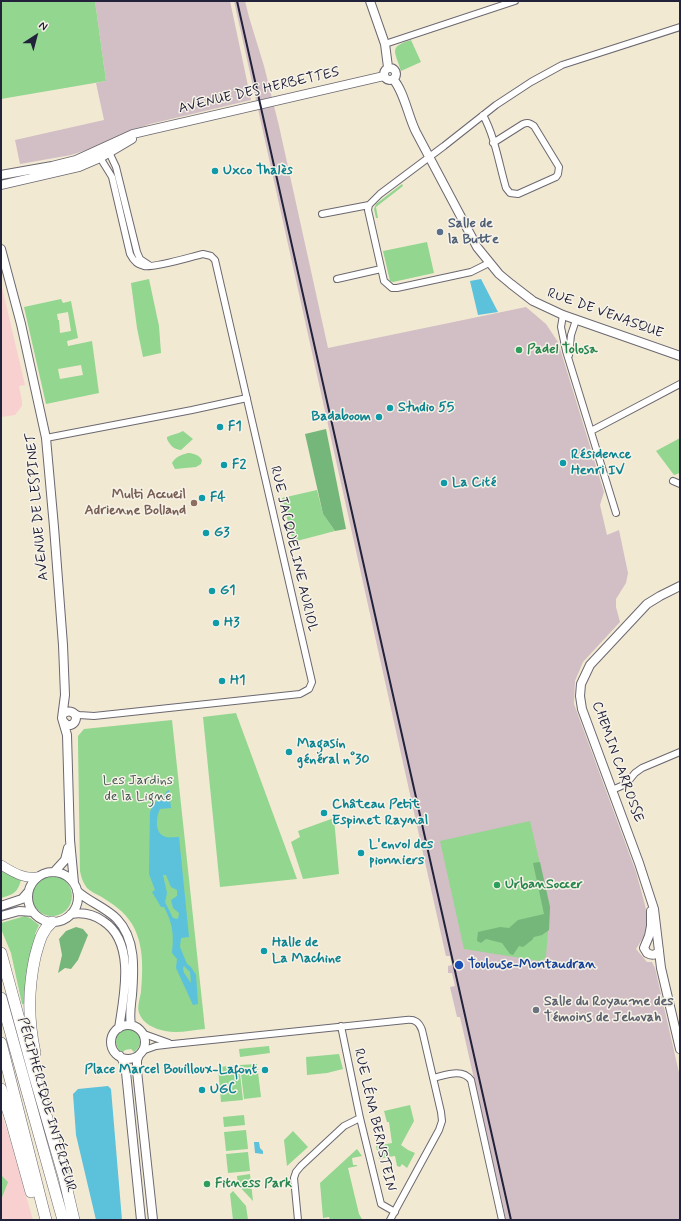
<!DOCTYPE html>
<html>
<head>
<meta charset="utf-8">
<style>
	body { margin:0 }
	#map { position:relative; width:681px; height:1221px; overflow:hidden; background:#f2e9d3; font-family:Mynerve,sans-serif }
	canvas { display:block }
	.frame { position:absolute; inset:0; border:2px solid #22223b; pointer-events:none }
	.north { position:absolute; left:16px; top:16px; width:40px; height:40px; -webkit-text-stroke:3px #f7f3e8; paint-order:stroke; rotate:36deg; font-size:11px; font-weight:700; line-height:16px; text-align:center; color:#22223b }
	.north::after { content:''; display:block; margin:auto; width:14px; height:18px; background:#22223b; clip-path:polygon(50% 0,100% 100%,50% 72%,0 100%) }
</style>
</head>
<body>
<div id="map">
<canvas width="681" height="1221"></canvas>
<div class="frame"></div>
<div class="north">N</div>
</div>
<script>
const c = document.querySelector('canvas').getContext('2d');
c.lineJoin = 'round';
function fillPath(path, color) {
  c.fillStyle = color;
  c.fill(path, 'evenodd');
}
function stroke(path, color, width, dash) {
  c.strokeStyle = color;
  c.lineWidth = width;
  c.lineCap = dash ? 'butt' : 'round';
  c.setLineDash(dash || []);
  c.stroke(path);
}
function write(font, color, halo, rows, align = 'center') {
  c.font = font + ' Mynerve,sans-serif';
  c.lineWidth = 3;
  c.setLineDash([]);
  c.textBaseline = 'middle';
  c.strokeStyle = halo;
  c.fillStyle = color;
  for (const [text, x, y, turn = 0] of rows) {
    c.save();
    c.translate(x, y);
    c.rotate((+turn || 0) * Math.PI / 180);
    c.textAlign = isNaN(turn) ? turn : align;
    if (halo) c.strokeText(text, 0, 0);
    c.fillText(text, 0, 0);
    c.restore();
  }
}
const built = new Path2D(`
	M1,283L25,385L19,386L22,401V406L15,415L1,417Z
	M1,1113L9,1136L33,1220H1Z`);
const industrial = new Path2D(`
	M95,1H230L251,100L150,124L131,131L90,149L71,155L20,164L15,140L104,120L96,83L106,81Z
	M234,1H245L249,17L264,66L279,126L328,348L526,307L546,324L558,342L604,492L600,505L607,535L619,530L628,573L626,583L616,599V607L620,622L583,662L575,681L574,704L636,872L645,905L647,916L646,927L644,936L636,949L647,962H652L655,968L680,1077V1220H506L460,1017H457L450,987L455,986L452,973H448V966L452,965L450,956H446L445,952Z`);
const green = new Path2D(`
	M1,1H95L106,81L1,99Z
	M411,40L421,62L401,71C395,51 388,47 411,40Z
	M402,184L403,186L376,207L378,218H376L374,209L376,204Z
	M427,242L434,273L393,282L390,281L383,251Z
	M149,279L159,326L161,353L143,357L137,328L131,283Z
	M61,299L63,303L71,301L78,338L67,341L68,346L92,341L99,393L46,404L24,307ZM68,312L71,331L60,333L59,320H58L57,314ZM81,365L83,375L60,379L58,369Z
	M183,431L193,439L181,450C173,449 170,445 167,439V437C173,434 178,434 183,431Z
	M680,438V473L674,475L656,451Z
	M188,453C193,453 199,455 202,460L201,464L196,467L175,469L172,463C175,457 181,455 188,453Z
	M317,490L323,514L335,531L293,542L282,498Z
	M236,713L297,879L220,887L203,717Z
	M172,720L205,1029C192,1030 178,1034 165,1031C155,1029 143,1024 139,1013C137,1007 140,998 141,992C143,969 144,944 132,924C124,911 113,904 100,896C96,894 90,891 87,888C83,883 81,877 80,871L78,743V736L84,729Z
	M334,818L339,874L303,879L291,842L300,837L298,831Z
	M530,821L550,907L546,956L544,959L540,961L464,949L440,841Z
	M1,871L21,880C18,892 13,895 1,898Z
	M32 896a20 20 0 1 1 40 0a20 20 0 1 1-40 0Z
	M25,916L30,918L39,925L35,934L36,935L28,965L24,1004H22L11,953L1,929V923Z
	M129,1029C141,1032 144,1045 134,1052L131,1049L125,1050L122,1053C112,1044 115,1030 129,1029Z
	M269,1046L270,1053L240,1057L239,1049Z
	M339,1054L343,1069L327,1073L307,1075L306,1057Z
	M257,1064L261,1097L244,1099L240,1065Z
	M239,1065L243,1100L221,1102L218,1067Z
	M410,1105L414,1121L401,1145L408,1150L415,1153L407,1168L402,1164L400,1167L397,1166L395,1156L387,1157L379,1159L376,1146L392,1143L389,1122H387L384,1111Z
	M244,1115L245,1125L224,1127L223,1117Z
	M246,1130L248,1149L226,1151L224,1132Z
	M293,1131L308,1147L287,1166L284,1140Z
	M357,1149L362,1156L352,1158L353,1165H357V1166L348,1168L359,1214L362,1219L361,1220H330L329,1217L323,1218L320,1183Z
	M248,1152L250,1171L228,1173L226,1154Z
	M250,1174L253,1201L238,1185L237,1176Z
	M1,1175L8,1182L1,1200Z
	M233,1191L246,1206L248,1220H233L230,1194Z`);
const forest = new Path2D(`
	M326,429L346,529L335,531L323,514L305,434Z
	M540,862L550,907L549,930L542,935L534,937L532,940L523,947L519,946L513,955L510,954L502,943L486,939L481,943L477,941L478,932L500,927L509,928L518,920L544,914L533,863Z
	M76,927L83,929L88,935L78,960L71,969L65,968L58,973L62,955L59,939L66,931Z`);
const water = new Path2D(`
	M481,279L498,312L478,315L470,281Z
	M169,790L171,808L160,809C156,817 154,834 166,837C169,838 175,837 179,837L189,937L181,938L180,947L187,964L191,967L196,975L198,1004L193,1005L176,968L177,959L172,953C174,934 173,924 164,907H161L152,892L155,890L149,874L150,812L154,803L163,797L167,791ZM163,875H166L171,887L177,890V896L171,900L173,908L179,913L178,919L173,918L165,902L167,893ZM184,966L190,972L191,983L184,973L183,968Z
	M108,1086L111,1089L122,1220H96L76,1135L73,1094L78,1089Z
	M254,1142H259L260,1148L263,1151V1154L255,1153Z`);
const street = new Path2D(`
	M385,44L515,1
	M483,115C495,137 499,164 506,188L510,193L518,194L556,177L558,174L559,167L534,126C530,123 528,122 523,124L493,143
	M108,150L116,167L137,252L140,259L149,265
	M322,214L369,205
	M489,263L471,272L397,288H392L384,281L368,210L369,205L380,194L444,146L496,105L531,82L562,65L680,27
	M337,279L381,269
	M563,315L561,327L566,351L616,513
	M569,355L571,335L576,320
	M591,431L680,384
	M46,438L192,410L247,398
	M673,481L680,484
	M74,713L79,715L94,716L300,694L309,689L312,682L215,260L211,256L203,254C190,257 155,268 144,266C137,265 133,260 130,254L112,177L99,156
	M612,790L626,784L635,773L642,768L680,752
	M341,1026L360,1118L381,1204L395,1212
	M144,1034L169,1043
	M142,1051L156,1046L173,1044L406,1020C415,1019 419,1022 422,1030L441,1112L442,1121L439,1130L390,1220
	M433,1078C446,1075 462,1068 471,1080L502,1220
	M298,1220L294,1178L296,1172L301,1166L344,1126L360,1118`);
const secondary = new Path2D(`
	M370,1L385,44L388,67
	M384 74a6 6 0 1 1 12 0a6 6 0 1 1-12 0Z
	M393,79C404,91 408,116 416,132L477,247L499,274L511,284L533,301L563,315L680,356
	M1,175L52,166L76,160L133,134L150,130L384,76
	M1,185L79,167L100,158L132,139
	M1,249L21,324L46,438L54,527L63,645L65,695L62,718L67,735L70,840L74,883
	M680,586L660,596L647,604L590,665L581,684L580,696L582,709L639,863L654,909L661,968L680,1049
	M63,714C68,710 74,711 76,717C76,722 73,726 67,725L64,722
	M54,872L65,860L68,848
	M28 897a25 25 0 1 1 50 0a25 25 0 1 1-50 0Z
	M77,891C89,902 105,907 117,919C136,939 134,969 132,995C131,1005 129,1014 131,1025
	M1,906L22,899L28,892
	M651,911V926L649,936L644,948L647,953C652,956 657,955 659,950
	M71,914C83,912 93,914 103,921C136,942 124,996 119,1028
	M1,916L19,911L33,912
	M111 1042a17 17 0 1 1 34 0a17 17 0 1 1-34 0Z
	M139,1055L137,1060V1071L153,1220
	M120,1056L123,1061L126,1072L141,1220`);
const primary = new Path2D(`
	M1,865C13,872 23,879 37,877`);
const highway = new Path2D(`
	M1,953L34,1074L64,1177L74,1220
	M1,998L63,1220
	M1,1043L46,1220
	M35,1053C28,1021 28,989 35,957C39,943 41,931 52,922
	M1,1089L11,1120L31,1192`);
const rail = new Path2D(`
	M237,1L511,1220`);
const markers = [
	[215,171,4,"#0f9aa8"],
	[440,232,4,"#5c6f8a"],
	[519,350,4,"#2e9e5b"],
	[390,408,4,"#0f9aa8"],
	[379,417,4,"#0f9aa8"],
	[220,427,4,"#0f9aa8"],
	[563,463,4,"#0f9aa8"],
	[224,465,4,"#0f9aa8"],
	[444,483,4,"#0f9aa8"],
	[202,498,4,"#0f9aa8"],
	[194,503,4,"#8d6e63"],
	[206,533,4,"#0f9aa8"],
	[212,591,4,"#0f9aa8"],
	[216,623,4,"#0f9aa8"],
	[222,681,4,"#0f9aa8"],
	[289,752,4,"#0f9aa8"],
	[324,813,4,"#0f9aa8"],
	[361,853,4,"#0f9aa8"],
	[497,885,4,"#2e9e5b"],
	[264,951,4,"#0f9aa8"],
	[459,965,5,"#1a4fb4"],
	[536,1010,4,"#6b7280"],
	[265,1070,4,"#0f9aa8"],
	[202,1090,4,"#0f9aa8"],
	[207,1184,4,"#2e9e5b"]
];
const streetNames = [
	["AVENUE DES HERBETTES",259,91,-13],
	["RUE DE VENASQUE",605,314,20],
	["AVENUE DE LESPINET",38,507,-95],
	["RUE JACQUELINE AURIOL",293,549,77],
	["CHEMIN CARROSSE",617,762,70],
	["PÉRIPHÉRIQUE INTÉRIEUR",46,1105,74],
	["RUE LÉNA BERNSTEIN",374,1120,77]
];
const cultureNames = [
	["Uxco Thalès",223,171],
	["Studio 55",398,408],
	["Badaboom",371,417,"right"],
	["F1",228,427],
	["Résidence",571,455],
	["Henri IV",571,471],
	["F2",232,465],
	["La Cité",452,483],
	["F4",210,498],
	["G3",214,533],
	["G1",220,591],
	["H3",224,623],
	["H1",230,681],
	["Magasin",297,744],
	["général n°30",297,760],
	["Château Petit",332,805],
	["Espinet Raynal",332,821],
	["L'envol des",369,845],
	["pionniers",369,861],
	["Halle de",272,943],
	["La Machine",272,959],
	["Place Marcel Bouilloux-Lafont",257,1070,"right"],
	["UGC",210,1090]
];
const serviceNames = [
	["Salle de",448,224],
	["la Butte",448,240]
];
const leisureNames = [
	["Padel Tolosa",527,350],
	["UrbanSoccer",505,885],
	["Fitness Park",215,1184]
];
const educationNames = [
	["Multi Accueil",186,495],
	["Adrienne Bolland",186,511]
];
const parkNames = [
	["Les Jardins",138,781],
	["de la Ligne",138,797]
];
const transitNames = [
	["Toulouse-Montaudran",468,965]
];
const worshipNames = [
	["Salle du Royaume des",544,1002],
	["Témoins de Jehovah",544,1018]
];
fillPath(built, '#f7d0cf');
fillPath(industrial, '#d2bec5');
fillPath(green, '#92d68f');
fillPath(forest, '#75b77a');
fillPath(water, '#5cc1da');
stroke(street, '#6b6870', 8);
stroke(secondary, '#6b6870', 10);
stroke(primary, '#6b6870', 10);
stroke(highway, '#6b6870', 12);
stroke(street, '#fff', 6);
stroke(secondary, '#fff', 8);
stroke(primary, '#fff', 9);
stroke(highway, '#fff', 11);
stroke(rail, '#22223b', 2);
for (const [x, y, r, color] of markers) {
  const dot = new Path2D();
  dot.arc(x, y, r, 0, 2 * Math.PI);
  c.fillStyle = color;
  c.fill(dot);
  stroke(dot, '#f7f3e8', 1.5);
}
write('14px', '#22223b', '#f7f3e8', streetNames);
write('bold 14px', '#0d838f', '#f7f3e8', cultureNames, 'left');
write('bold 14px', '#4e5e75', '#f7f3e8', serviceNames, 'left');
write('bold 14px', '#27864d', '#f7f3e8', leisureNames, 'left');
write('bold 14px', '#785e54', '#f7f3e8', educationNames, 'right');
write('14px', '#445854', '#f7f3e8', parkNames);
write('bold 14px', '#164399', '#f7f3e8', transitNames, 'left');
write('bold 14px', '#5b616d', '#f7f3e8', worshipNames, 'left');
</script>
</body>
</html>
